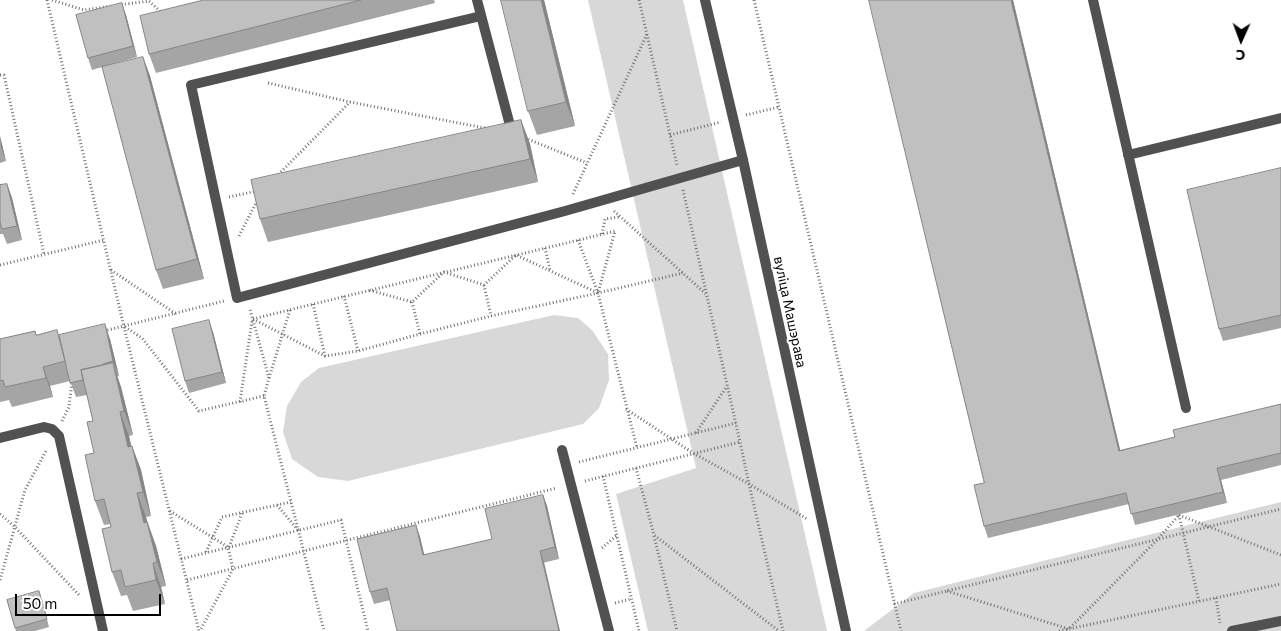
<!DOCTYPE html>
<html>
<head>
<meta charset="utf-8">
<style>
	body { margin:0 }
	#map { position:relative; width:1281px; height:631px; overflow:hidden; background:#fff; font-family:Commissioner,sans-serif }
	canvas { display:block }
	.north { position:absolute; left:1216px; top:15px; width:50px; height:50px; -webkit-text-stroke:4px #fff; paint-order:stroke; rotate:182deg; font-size:14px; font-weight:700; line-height:20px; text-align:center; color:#000 }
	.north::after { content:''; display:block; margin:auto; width:18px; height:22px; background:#000; clip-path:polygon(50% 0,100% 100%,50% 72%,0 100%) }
	.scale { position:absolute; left:15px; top:594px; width:146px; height:22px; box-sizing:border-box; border:2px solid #000; border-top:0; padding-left:6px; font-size:15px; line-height:18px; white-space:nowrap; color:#000; -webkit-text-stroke:4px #fff; paint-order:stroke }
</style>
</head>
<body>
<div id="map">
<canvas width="1281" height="631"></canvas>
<div class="north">С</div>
<div class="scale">50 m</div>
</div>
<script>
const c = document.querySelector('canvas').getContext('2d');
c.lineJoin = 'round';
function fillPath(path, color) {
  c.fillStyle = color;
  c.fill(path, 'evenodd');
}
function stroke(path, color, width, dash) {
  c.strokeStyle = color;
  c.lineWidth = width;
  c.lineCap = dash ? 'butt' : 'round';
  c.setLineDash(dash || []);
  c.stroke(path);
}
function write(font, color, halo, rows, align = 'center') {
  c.font = font + ' Commissioner,sans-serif';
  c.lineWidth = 4;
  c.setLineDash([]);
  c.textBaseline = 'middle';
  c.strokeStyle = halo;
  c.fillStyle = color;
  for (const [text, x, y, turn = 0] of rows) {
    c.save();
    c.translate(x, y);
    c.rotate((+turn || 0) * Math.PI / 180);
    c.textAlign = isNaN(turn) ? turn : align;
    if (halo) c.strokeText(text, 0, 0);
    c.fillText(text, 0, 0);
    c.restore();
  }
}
const green = new Path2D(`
	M588,0H683L827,631H648L616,494L696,468Z
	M554,315L578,318L592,330L608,354L609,380L599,408L583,424L348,481L318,477L292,459L283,432L287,406L301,382L319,368Z
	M1281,502V631H864L914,593Z`);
const path = new Path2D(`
	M47,0L124,327L199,631
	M52,0L84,10L112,6
	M639,0L677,165
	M754,0L901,631
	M118,5L149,1L161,12H162
	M0,75H4L44,254
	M268,83L350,102L490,129
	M746,115L779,107
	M670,135L721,122
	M525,138L587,163
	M276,177L350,102
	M683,190L740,442L749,484L783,631
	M573,194L647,34
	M229,197L257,191
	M614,211L706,294
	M602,234L605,219L619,217
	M239,236L258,199
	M578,240L598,293L637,448
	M545,248L550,270
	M0,265L104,240
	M111,270L176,314
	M484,285L491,316
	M344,296L358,351
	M412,302L420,334
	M313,304L325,356
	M250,310L269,378L264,396L324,631
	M253,319C373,289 494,261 615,231L598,293L516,255L484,285L444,272L412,302L369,290
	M253,319L325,356L358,351L420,334L491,316L598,293L683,273
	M125,327L142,338L199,411L264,396
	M104,331L224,301
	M269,378L290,310
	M240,402L252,321
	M626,409L693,453L749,484L807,519
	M62,421L69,407L72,382
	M696,433L727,386
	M579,462L736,423
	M636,468L654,535L779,631
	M603,476L639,631
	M585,481L740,442
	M277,505L298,530
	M170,511L228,547L233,569L200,631
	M0,514L14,526L80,596
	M1179,515L1281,555
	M1179,515L1199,601
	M654,536L677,631
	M229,547L242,513
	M602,548L617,535
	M206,552L222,517L291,502
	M181,559L341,520L368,631
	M0,580L25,490L47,449
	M187,580L557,488
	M947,591L1069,629L1157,540L1179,515
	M1216,598L1220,623
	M615,603L631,599
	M894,604L1281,509
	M1059,631L1281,584`);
const service = new Path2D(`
	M477,0L512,133
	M1093,0L1186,408
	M481,16L191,85L237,298L565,211L743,160
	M1128,155L1281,118
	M0,438L44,427L52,429L59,436L103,631
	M562,450L609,631`);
const minor = new Path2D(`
	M1232,631L1281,621`);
const tertiary = new Path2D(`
	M705,0L743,160L846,631`);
const wall = new Path2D(`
	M204,0H434L435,3L156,73L149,54Z
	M544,0L575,126L537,135L528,111Z
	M1013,0L1120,450L1175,437L1281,404V465L1221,480L1227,503L1135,525L1129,504L988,538L984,526V483Z
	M126,15L137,57L92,70L88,58Z
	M143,57L150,76L204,279L163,289L156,270Z
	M521,120L530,144L538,182L268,242L260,219Z
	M0,136L6,161L0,163Z
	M1281,168V328L1223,341L1219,329Z
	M7,184L12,198L22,240L7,244L3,234H0V185Z
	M35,331L36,335H59L110,339L119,376H117L121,387L133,435L129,436L131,446H132L141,470L151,516L146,517L156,546L166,586L161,587L165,604L133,611L127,595L121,596L112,572L111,527L110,524L104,525L95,501L93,421L87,395L76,397L70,381L50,386L53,397L12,407L9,400L0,402V339Z
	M213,332L226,383L189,393L185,381Z
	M543,495L547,506L559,559L374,604L370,592L416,525L420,537L424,555L492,539Z
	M42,599L49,627L35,631H16L7,600Z`);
const shadedWall = new Path2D(`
	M541,0H544L575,126L566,102Z
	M1011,0H1013L1123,462L1119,451Z
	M122,3L126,15L137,57L133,46Z
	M143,57L150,76L204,279L197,259Z
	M521,120L530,144L538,182L530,159Z
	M0,136L6,161L1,147Z
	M7,184L12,198L22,240L17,226Z
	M209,320L213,332L226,383L222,372Z
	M105,324L110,339L119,376L113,361Z
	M113,363L121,387L133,435L124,411Z
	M43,367L50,386L53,397L46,378Z
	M120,412L129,436L137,471L128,447Z
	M132,446L141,470L151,516L143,492Z
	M1217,468L1221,480L1227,503L1223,492Z
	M137,493L146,517L153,546L144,523Z
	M543,495L547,506L559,559L555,547Z
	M147,522L156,546L166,586L157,562Z
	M416,525L420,537L427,566L423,555Z
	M540,551L544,562L560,631H559Z
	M153,563L161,587L165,604L156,580Z`);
const building = new Path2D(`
	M204,0H361L149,54L140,16Z
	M501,0H541L566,102L528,111Z
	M869,0H1011L1119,451L1175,437L1173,430L1281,404V453L1217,468L1223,492L1131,514L1126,493L984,526L974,485L984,483Z
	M122,3L133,46L88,58L76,15Z
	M143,57L197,259L156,270L102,67Z
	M521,120L530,159L260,219L251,180Z
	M1281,168V315L1219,329L1187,190Z
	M7,184L17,226L2,229L0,222V185Z
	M209,320L222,372L185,381L172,329Z
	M105,324L113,361L103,364V365L81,370L83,380L70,383L59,335Z
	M57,330L65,361L43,367L46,378L5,387L3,380L0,381V339L35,331L36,335Z
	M113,363L124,411L120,412L128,447L132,446L143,492L137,493L144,523L147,522L157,562L153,563L156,580L125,587L121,570L112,572L102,529L111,527L104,499L95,501L85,455L94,453L87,422L93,421L81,370Z
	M543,495L555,547L540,551L559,631H397L387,588L370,592L357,539L416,525L423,555L492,539L485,509Z
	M39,591L47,619L15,628L7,600Z`);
const streetNames = [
	["вуліца Машэрава",790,312,78]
];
fillPath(green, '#d8d8d8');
stroke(path, '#737373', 3, [1, 2.5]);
stroke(service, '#515151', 10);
stroke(minor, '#515151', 10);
stroke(tertiary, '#515151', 10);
fillPath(wall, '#a5a5a5');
fillPath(shadedWall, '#868686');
fillPath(building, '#c0c0c0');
stroke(building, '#868686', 1);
write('14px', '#000', '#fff', streetNames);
</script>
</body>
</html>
